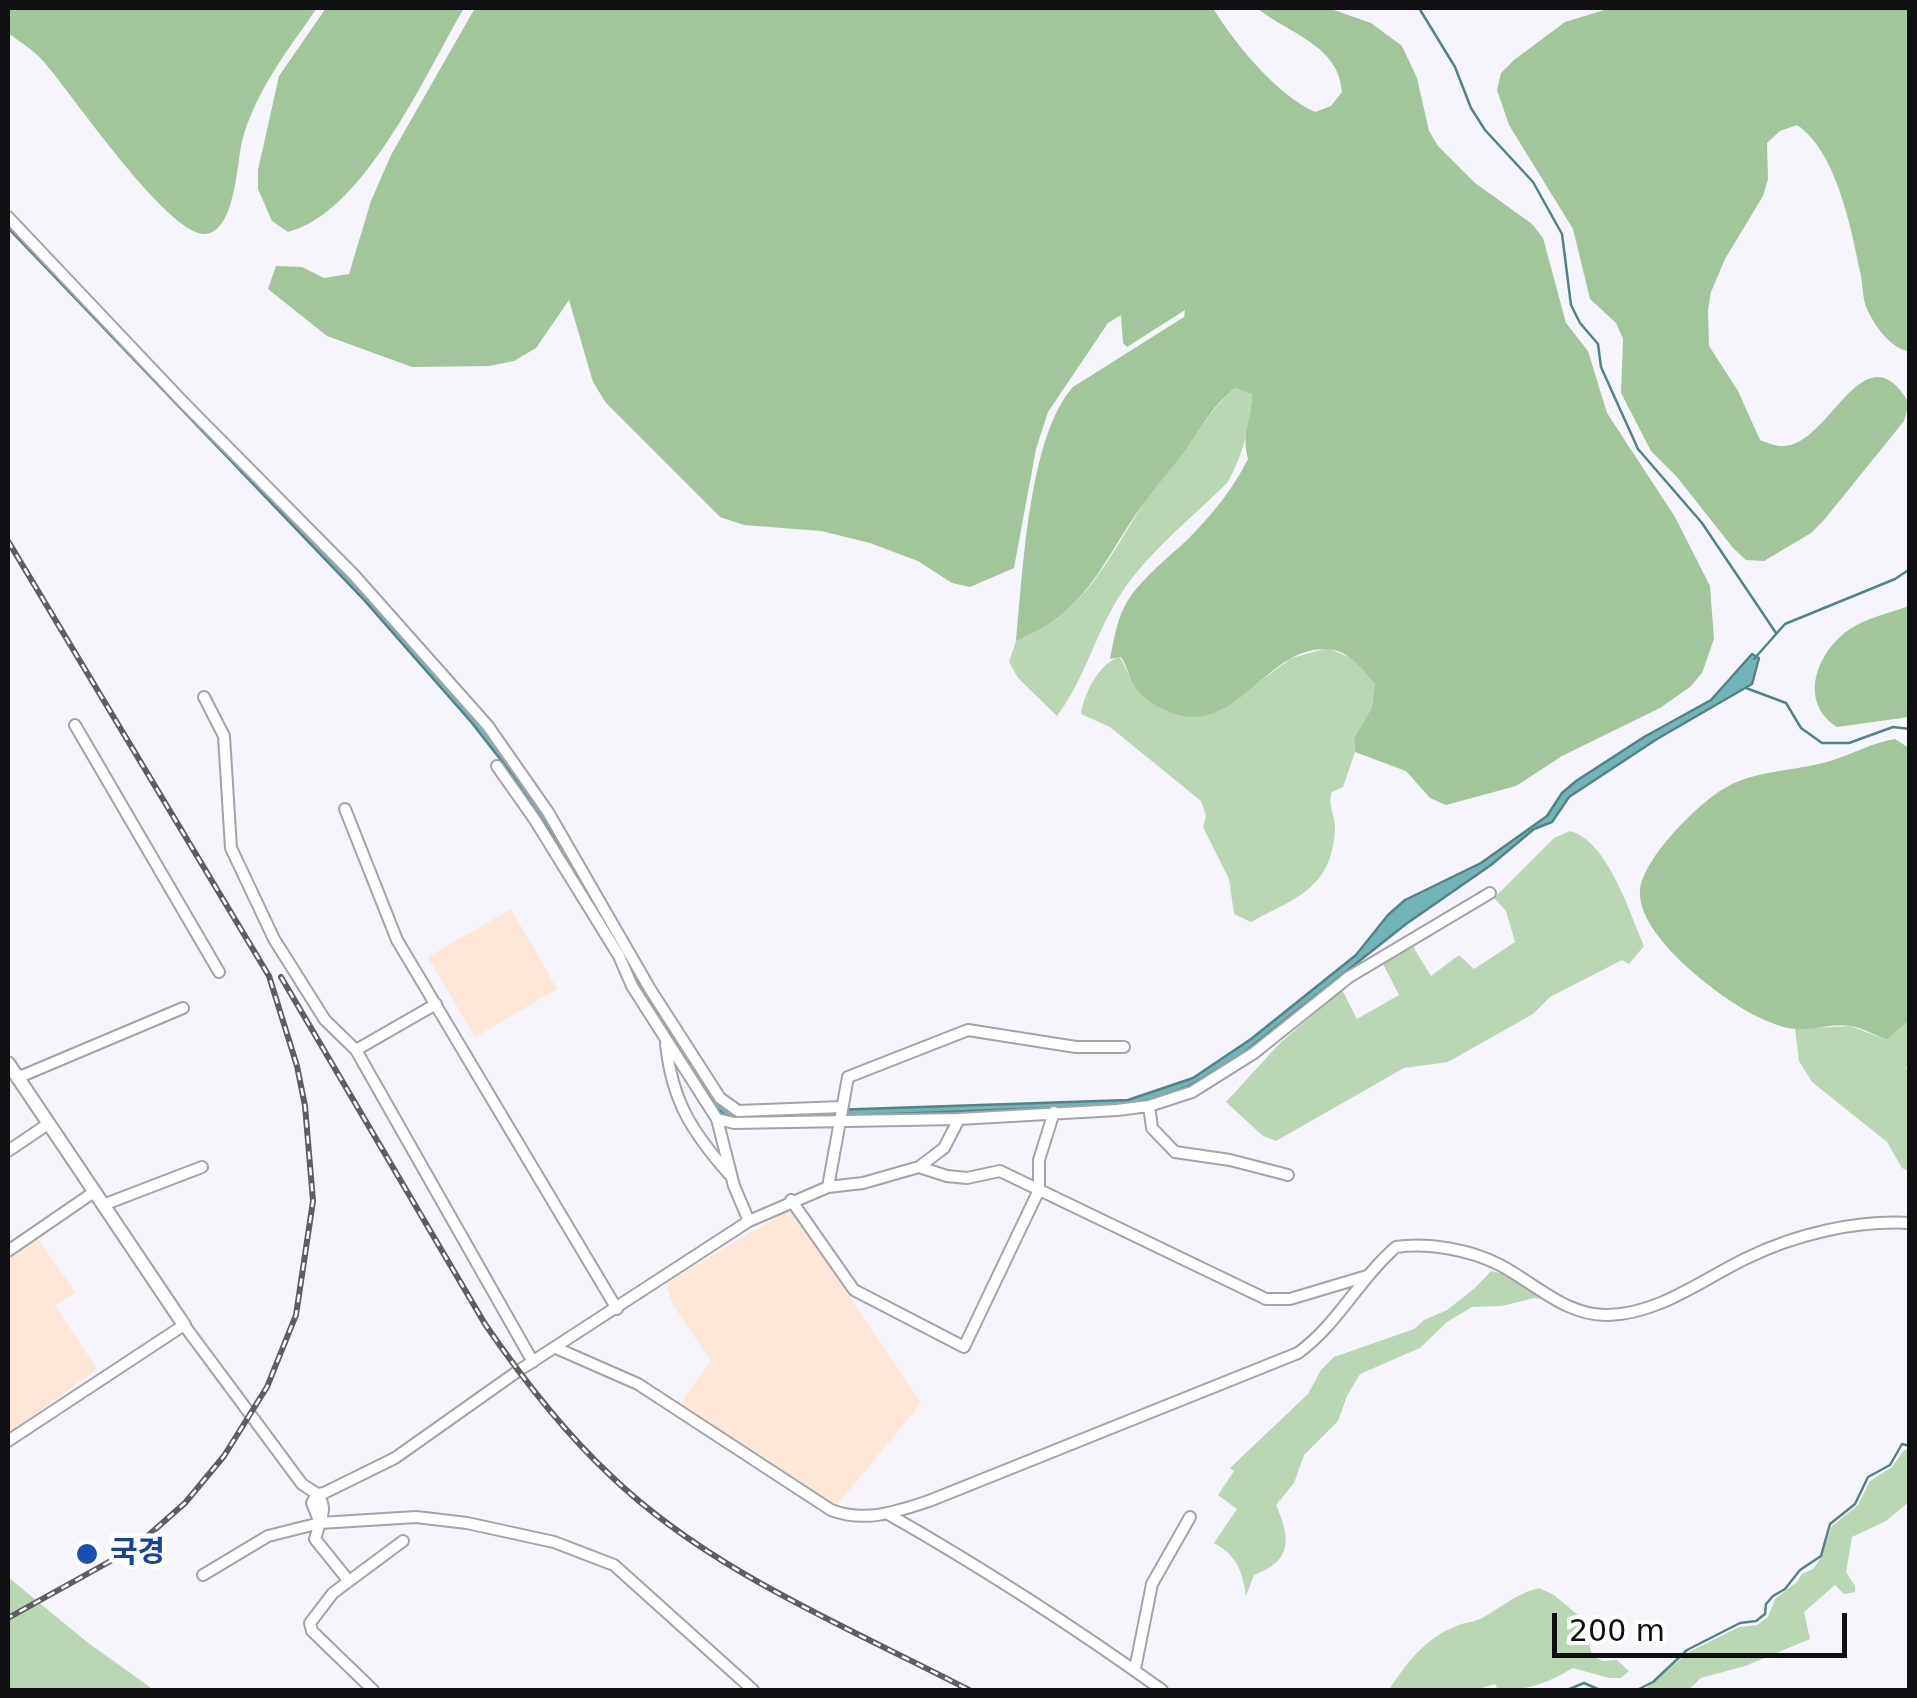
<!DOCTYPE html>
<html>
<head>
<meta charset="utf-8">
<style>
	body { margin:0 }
	#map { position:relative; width:1917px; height:1698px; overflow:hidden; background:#f5f5fb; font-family:"DejaVu Sans",sans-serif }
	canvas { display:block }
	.frame { position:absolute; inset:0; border:10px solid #0f0f11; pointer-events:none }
	.scale { position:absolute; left:1552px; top:1613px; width:295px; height:45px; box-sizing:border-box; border:5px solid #0f0f11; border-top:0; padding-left:12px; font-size:30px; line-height:35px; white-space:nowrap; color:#0f0f11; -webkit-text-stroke:8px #fff; paint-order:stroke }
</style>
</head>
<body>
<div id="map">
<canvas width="1917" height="1698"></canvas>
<div class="frame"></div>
<div class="scale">200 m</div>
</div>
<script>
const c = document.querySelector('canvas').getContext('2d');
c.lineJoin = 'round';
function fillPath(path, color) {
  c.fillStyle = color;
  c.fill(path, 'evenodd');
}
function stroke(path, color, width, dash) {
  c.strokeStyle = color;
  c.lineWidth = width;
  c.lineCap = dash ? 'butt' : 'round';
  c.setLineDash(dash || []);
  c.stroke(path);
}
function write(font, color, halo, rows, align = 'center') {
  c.font = font + ' "DejaVu Sans","Noto Sans KR",sans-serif';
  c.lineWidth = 10;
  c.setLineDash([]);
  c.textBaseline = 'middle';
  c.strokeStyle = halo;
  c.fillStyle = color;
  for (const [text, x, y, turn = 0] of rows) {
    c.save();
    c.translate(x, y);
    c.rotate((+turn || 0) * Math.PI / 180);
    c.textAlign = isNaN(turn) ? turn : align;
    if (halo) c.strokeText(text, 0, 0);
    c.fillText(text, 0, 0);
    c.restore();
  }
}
const education = new Path2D(`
	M511,909L557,989L475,1037L428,957Z
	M790,1209L921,1403L837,1505L828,1504L680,1404L711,1361L673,1305L666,1283Z
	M38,1239L75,1292L55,1306L97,1369L8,1434V1260Z`);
const green = new Path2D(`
	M1235,388L1252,393C1252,423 1242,456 1228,482C1191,519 1144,555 1117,600C1094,638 1084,680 1057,716L1018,678L1009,662L1016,641C1081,616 1105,565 1140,509C1150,492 1165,477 1177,460C1197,434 1210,410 1235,388Z
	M1327,648L1354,659L1375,684L1372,707L1354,738L1355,752L1343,787L1332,792C1327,805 1336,816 1335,830C1331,889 1297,897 1251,922L1234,914L1229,879L1203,827L1206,816L1201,801L1110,727L1081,714C1084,693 1100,662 1120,657L1136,688L1221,709L1292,658Z
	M1570,831C1607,840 1630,913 1644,946L1629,964L1622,960L1550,997L1533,1014L1448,1062L1404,1068L1276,1141L1263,1136L1226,1102L1280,1043L1342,990L1357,1019L1399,995L1383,964L1412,945L1431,976L1459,955L1474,969L1515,942L1506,911L1494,898L1554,838Z
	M1909,1020V1061L1906,1069L1910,1072L1909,1171L1902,1168L1887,1142L1812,1082L1799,1061L1795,1029L1850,1026L1887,1040Z
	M1491,1271L1504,1274L1548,1300L1534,1298L1502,1306L1472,1307L1447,1322L1420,1348L1360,1374L1347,1396L1338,1421L1304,1455L1294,1483L1276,1505C1291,1539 1292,1561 1254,1575L1246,1596C1242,1570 1237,1556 1214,1543L1237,1509L1218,1495L1234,1471L1230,1468L1308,1394L1321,1370L1334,1357L1414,1329L1424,1320L1447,1310L1475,1288Z
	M1904,1450H1909V1502L1886,1521L1852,1537L1846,1572L1855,1586V1592L1844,1594L1835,1585L1804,1612L1810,1639L1745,1666L1701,1678L1688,1690H1644L1689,1652L1739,1627L1757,1625L1768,1617L1775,1599L1797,1582L1802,1574L1813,1569L1822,1556L1831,1527L1858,1505L1870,1481L1892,1467Z
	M8,1577L87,1642L154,1690H8Z
	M1539,1588L1554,1595L1585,1621L1592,1656L1603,1661L1617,1660L1629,1671L1621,1678H1609L1573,1668C1547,1683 1528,1691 1498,1690L1495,1684L1475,1690H1389C1407,1662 1426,1637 1459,1625C1466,1622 1475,1622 1482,1618C1502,1607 1515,1594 1539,1588Z`);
const forest = new Path2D(`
	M8,8H317C288,50 256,90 242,141C237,163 235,234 204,234C166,233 72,94 44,62C34,50 20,42 8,33Z
	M326,8H464C426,73 364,213 288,232L272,221L258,189V170L279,76Z
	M475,8H1213C1233,42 1278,96 1315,112L1331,106L1342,92C1339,45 1289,34 1257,8H1328L1371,23L1402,46L1417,78L1429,131L1438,146L1475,183L1532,224L1543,238L1566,323L1588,351L1607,413L1675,517L1710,586L1714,639L1702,673L1690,687L1660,708L1562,756L1516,786L1446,805L1430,798L1406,771L1355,752L1354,738L1372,707L1375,684C1362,669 1348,649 1326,649C1266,647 1234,739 1170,712C1157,707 1147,701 1138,691C1130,682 1128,667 1121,657L1110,659C1114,640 1117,617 1128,600C1144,576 1167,559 1188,539C1212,515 1233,489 1248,459C1241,434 1252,420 1252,394L1235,388C1213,406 1202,425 1187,448C1173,467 1158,484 1144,503C1102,560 1089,612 1016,641C1023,574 1028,437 1073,387L1184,317L1185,310L1127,347L1123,343L1121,315L1108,323L1048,412L1036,449L1014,568L970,587L952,583L918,561L870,543L821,531L744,525L720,517L606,403L593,382L569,300L536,348L514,361L489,366L412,367L327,336L268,289L276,266L302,267L324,278L349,274L371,201L391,155Z
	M1611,8H1909V351C1892,350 1874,325 1867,309C1862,298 1863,283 1860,271C1851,227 1836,151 1797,125L1780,131L1767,143L1768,179L1763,196L1725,259L1711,292L1708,310L1709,346L1738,391L1760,440C1771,444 1779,448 1790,445C1833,435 1866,329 1909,403L1904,421L1824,520L1811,533L1764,561L1746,560L1733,548L1677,477L1651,451L1621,393L1623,339L1616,323L1590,299L1573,229L1509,125L1497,90L1501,73L1514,60L1565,22Z
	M1909,606V717L1837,727C1798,702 1816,652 1850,629C1866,618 1890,613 1909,606Z
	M1895,739L1909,748V1020L1887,1040C1875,1035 1863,1028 1851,1026C1833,1023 1815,1030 1798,1029C1784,1029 1766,1021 1754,1015C1719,997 1636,935 1640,890C1643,859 1695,807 1720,791C1753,769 1794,772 1830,761C1853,754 1871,743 1895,739Z`);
const water = new Path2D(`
	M8,222L342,568L477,719L544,812L701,1077C724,1111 735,1108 773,1112L1128,1100L1193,1078L1251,1039L1356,955L1388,915L1405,900L1481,863L1547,816L1562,793L1576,781L1644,737L1711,700L1752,654L1759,658L1752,684L1657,739L1569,797L1552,822L1534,829L1491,865L1406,924L1242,1054L1189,1086L1154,1099L1124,1105L739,1120L728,1118L715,1107L645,994L578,874L507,768L472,723L364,600L8,228Z`);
const stream = new Path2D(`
	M1419,8L1455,67L1471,108L1485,130L1533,182L1562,234L1571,305L1580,323L1598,344L1601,367L1638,449L1702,523L1776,633
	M1754,659L1785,624L1895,579L1910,569
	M1746,688L1786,703L1801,728L1822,743H1849L1893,727L1910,729
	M1567,1690L1584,1683L1600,1690
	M1637,1690L1653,1682L1687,1650L1740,1623L1756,1621L1765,1614L1766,1604L1773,1596L1785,1589L1800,1570L1821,1556L1830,1524L1855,1504L1868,1477L1890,1465L1902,1444L1910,1446`);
const minor = new Path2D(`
	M8,217L183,402L354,575L488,726L548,812L650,989L720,1098L738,1111L842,1107
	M204,697L224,736L231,848L274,939L325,1020L356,1050L533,1362
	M75,725L219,972
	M345,809L397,940L617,1309
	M666,1044C672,1101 692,1132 729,1174
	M356,1050L436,1004
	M17,1078L183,1008
	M1149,1106L1152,1128L1175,1152L1230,1160L1288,1175
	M717,1119L734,1123L959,1119
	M8,1151L48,1124
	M919,1167L944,1148L959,1119L1117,1110L1149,1106L1192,1092L1254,1053L1349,977L1490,893
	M828,1187L848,1077L968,1030L1076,1047H1124
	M791,1200L854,1290L964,1347L1039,1190V1160L1054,1112
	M103,1205L202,1167
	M749,1221L828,1187L863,1183L919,1167L947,1176L967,1178L1000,1171L1266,1299H1290L1367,1276
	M8,1251L94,1192
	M556,1348L638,1384L831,1510C865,1523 896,1512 929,1501L1298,1353C1338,1324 1359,1279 1396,1247C1428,1242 1471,1250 1500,1265C1536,1284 1566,1316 1608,1315C1659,1314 1703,1279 1747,1258C1796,1234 1856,1220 1910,1223
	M8,1441L184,1325L302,1484L317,1494L324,1493L395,1458L518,1371L749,1221L734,1186L717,1119L632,986L619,956L535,820L497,766
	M317,1494L312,1503L320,1523L315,1539L348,1580
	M317,1494C325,1504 324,1511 320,1523
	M888,1514C983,1568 1074,1627 1162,1690
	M203,1575L268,1536L320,1523L416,1517L467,1523L554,1542L614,1565L753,1690
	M1135,1669L1152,1584L1190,1517
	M373,1690L312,1631L310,1623L333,1593L403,1541`);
const tertiary = new Path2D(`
	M8,1063L184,1325`);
const rail = new Path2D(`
	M8,541L269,976L297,1066L305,1106L313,1201L296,1315L267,1387L224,1456L185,1503L134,1548L8,1618
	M281,977L485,1324C522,1378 563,1431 611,1476C711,1572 848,1627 969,1690`);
const markers = [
	[87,1554,12,"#1a4fb4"]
];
const transitNames = [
	["국경",110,1554]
];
fillPath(education, '#fce7d8');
fillPath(green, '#bad6b5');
fillPath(forest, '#a2c59b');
fillPath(water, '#71b5b8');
stroke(water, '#548386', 2.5);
stroke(stream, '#548386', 2.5);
stroke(minor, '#a3a3a9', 14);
stroke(tertiary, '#a3a3a9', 16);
stroke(minor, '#fff', 10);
stroke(tertiary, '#fff', 12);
stroke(rail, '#5e5e62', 6);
stroke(rail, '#fff', 2.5, [8]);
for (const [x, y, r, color] of markers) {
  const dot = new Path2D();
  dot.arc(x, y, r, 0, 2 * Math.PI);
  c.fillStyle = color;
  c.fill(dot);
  stroke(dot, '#fff', 4);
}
write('bold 30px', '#164399', '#fff', transitNames, 'left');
</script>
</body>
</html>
